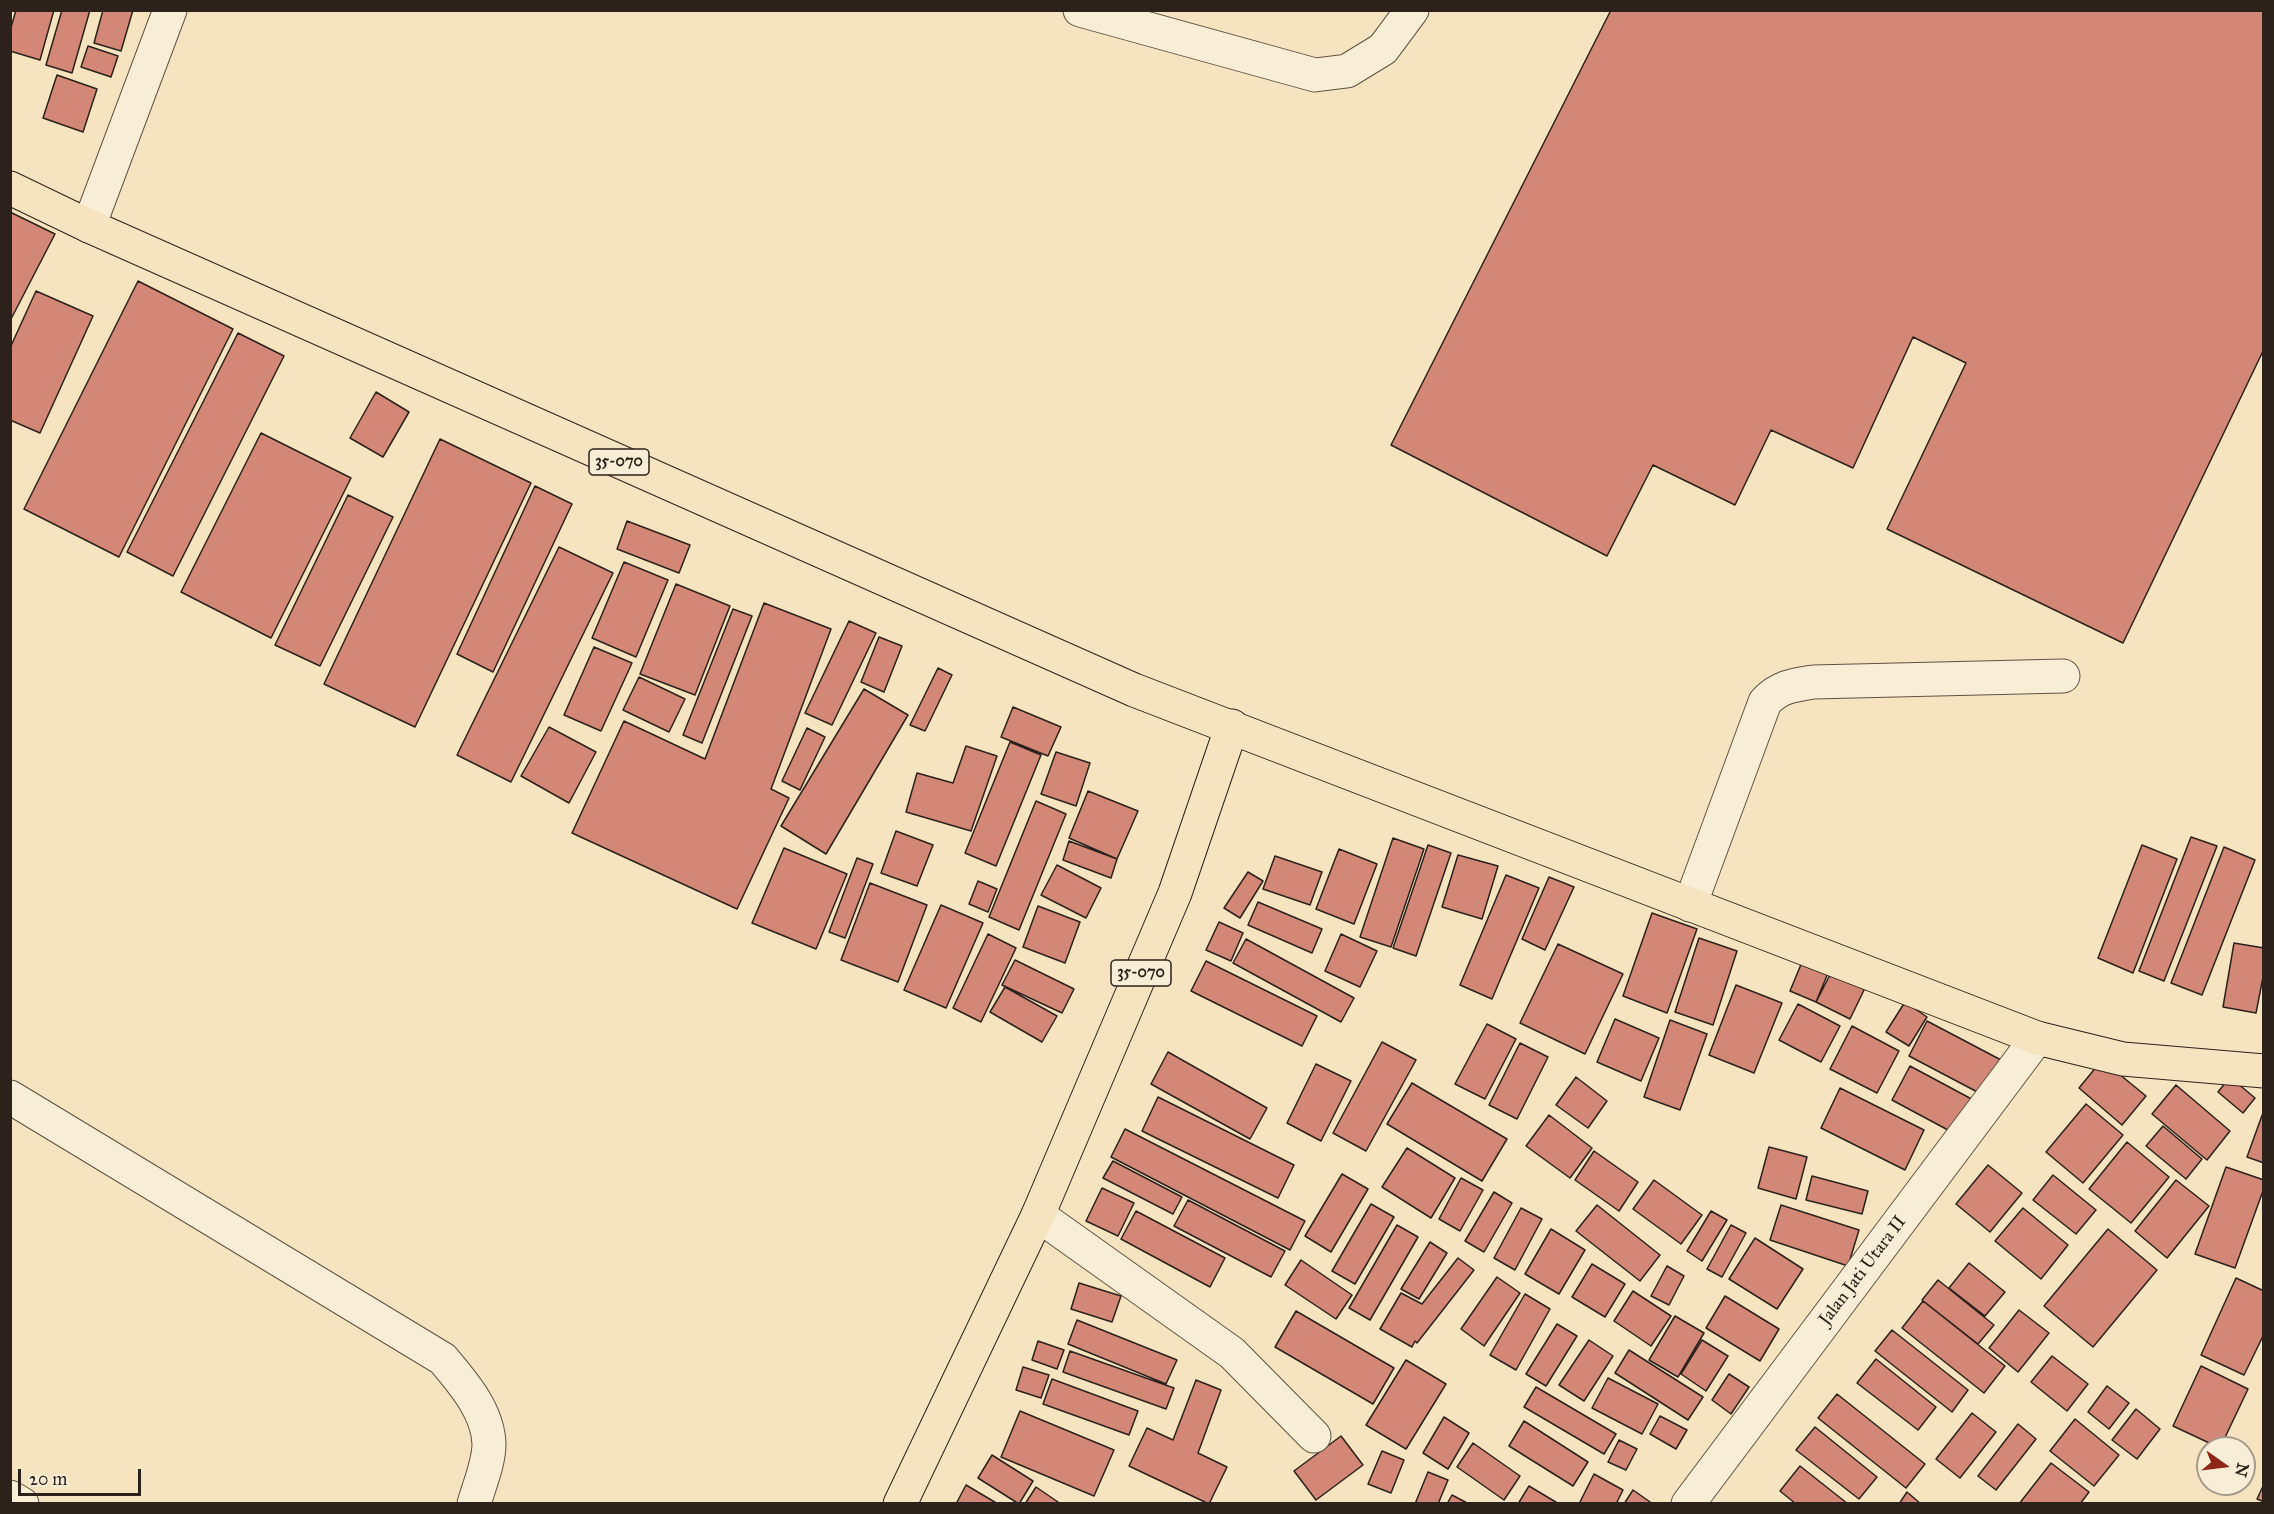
<!DOCTYPE html>
<html>
<head>
<meta charset="utf-8">
<style>
	body { margin:0 }
	#map { position:relative; width:2274px; height:1514px; overflow:hidden; background:#f5e4bf; font-family:"IM FELL Great Primer",serif }
	canvas { display:block }
	.frame { position:absolute; inset:0; border:12px solid #2d211b; pointer-events:none }
	.north { position:absolute; left:2196px; top:1436px; width:60px; height:60px; box-sizing:border-box; background:#f8edd5; border:2px solid #a79b8b; border-radius:50%; rotate:104deg; font-size:16px; font-weight:700; line-height:24px; text-align:center; color:#2d211b }
	.north::after { content:''; display:block; margin:auto; width:21px; height:27px; background:#8f2418; clip-path:polygon(50% 0,100% 100%,50% 72%,0 100%) }
	.scale { position:absolute; left:18px; top:1469px; width:123px; height:27px; box-sizing:border-box; border:3px solid #2d211b; border-top:0; padding-left:8px; font-size:18px; line-height:21px; white-space:nowrap; color:#2d211b; -webkit-text-stroke:4px #f8edd5; paint-order:stroke }
</style>
</head>
<body>
<div id="map">
<canvas width="2274" height="1514"></canvas>
<div class="frame"></div>
<div class="north">N</div>
<div class="scale">20 m</div>
</div>
<script>
const c = document.querySelector('canvas').getContext('2d');
c.lineJoin = 'round';
function fillPath(path, color) {
  c.fillStyle = color;
  c.fill(path, 'evenodd');
}
function stroke(path, color, width, dash) {
  c.strokeStyle = color;
  c.lineWidth = width;
  c.lineCap = dash ? 'butt' : 'round';
  c.setLineDash(dash || []);
  c.stroke(path);
}
function write(font, color, halo, rows, align = 'center') {
  c.font = font + ' "IM FELL Great Primer",serif';
  c.lineWidth = 6;
  c.setLineDash([]);
  c.textBaseline = 'middle';
  c.strokeStyle = halo;
  c.fillStyle = color;
  for (const [text, x, y, turn = 0] of rows) {
    c.save();
    c.translate(x, y);
    c.rotate((+turn || 0) * Math.PI / 180);
    c.textAlign = isNaN(turn) ? turn : align;
    if (halo) c.strokeText(text, 0, 0);
    c.fillText(text, 0, 0);
    c.restore();
  }
}
const building = new Path2D(`
	M16,10H54L40,60L10,51V31Z
	M62,10H90L72,73L46,65Z
	M103,10H133L121,51L94,43Z
	M1611,10H2264V349L2123,643L1887,529L1966,363L1913,337L1853,468L1771,430L1735,505L1653,465L1607,556L1391,445Z
	M88,46L118,56L111,77L81,67Z
	M57,75L97,89L83,132L43,118Z
	M10,212L55,234L10,321Z
	M138,281L233,329L119,557L24,509Z
	M36,291L93,316L40,433L10,420V348Z
	M238,333L284,356L173,576L127,552Z
	M376,392L409,412L383,457L350,438Z
	M261,433L351,478L271,638L181,592Z
	M440,439L531,483L415,727L324,684Z
	M535,486L572,504L493,672L457,654Z
	M348,495L393,517L320,666L275,645Z
	M627,521L690,545L679,573L617,549Z
	M559,547L613,573L511,782L457,755Z
	M624,562L668,580L636,657L592,638Z
	M676,584L730,606L695,695L640,674Z
	M764,603L831,629L771,789L789,798L737,909L572,833L624,721L705,759Z
	M733,609L752,616L702,743L683,735Z
	M849,621L876,633L832,725L805,713Z
	M879,637L902,646L884,692L861,682Z
	M594,647L632,663L601,731L564,715Z
	M938,668L952,675L925,731L910,725Z
	M639,677L685,699L669,732L623,710Z
	M864,689L908,715L826,854L781,826Z
	M1013,707L1061,727L1048,756L1001,737Z
	M549,727L596,752L569,803L521,776Z
	M807,728L825,737L800,790L782,781Z
	M1010,742L1041,755L996,866L965,853Z
	M966,746L997,756L971,831L906,812L917,773L953,783Z
	M1056,752L1090,763L1076,806L1041,794Z
	M1088,791L1138,811L1117,859L1069,838Z
	M1036,801L1066,814L1019,930L989,917Z
	M896,831L933,845L917,886L881,873Z
	M2191,837L2217,846L2164,981L2139,971Z
	M1393,838L1424,849L1391,947L1360,937Z
	M1069,841L1117,859L1111,878L1063,860Z
	M1428,845L1451,853L1416,956L1393,948Z
	M2142,845L2177,859L2133,973L2098,958Z
	M2224,847L2255,860L2202,995L2171,983Z
	M784,848L847,874L816,949L752,923Z
	M1339,849L1377,864L1354,924L1316,909Z
	M1458,855L1498,866L1482,919L1442,907Z
	M1275,856L1322,872L1310,905L1263,889Z
	M857,858L873,864L845,938L829,932Z
	M1057,865L1101,888L1086,918L1041,895Z
	M1248,872L1263,881L1240,918L1224,908Z
	M1506,875L1539,888L1492,999L1460,985Z
	M1549,877L1574,887L1545,950L1522,939Z
	M978,881L997,889L988,912L969,904Z
	M870,883L927,905L898,982L841,960Z
	M1258,902L1322,929L1312,953L1248,925Z
	M941,905L983,923L946,1008L904,990Z
	M1038,906L1080,922L1065,963L1023,947Z
	M1652,913L1697,929L1667,1013L1623,996Z
	M1219,922L1243,933L1231,961L1206,950Z
	M988,934L1016,948L981,1022L953,1008Z
	M1341,934L1377,951L1360,987L1325,971Z
	M1699,938L1737,951L1713,1025L1675,1012Z
	M1246,939L1354,998L1341,1022L1233,963Z
	M2234,943L2264,948V972L2256,1013L2223,1007Z
	M1558,944L1623,974L1585,1054L1520,1023Z
	M1015,960L1074,989L1062,1013L1002,985Z
	M1206,961L1317,1016L1302,1046L1191,991Z
	M1802,962L1828,973L1816,1002L1790,991Z
	M1832,971L1865,988L1850,1019L1816,1002Z
	M1736,985L1782,1003L1754,1073L1709,1055Z
	M1005,987L1057,1016L1042,1042L990,1012Z
	M1905,1002L1927,1017L1909,1046L1886,1032Z
	M1798,1004L1840,1026L1821,1062L1779,1040Z
	M1615,1019L1659,1038L1641,1081L1597,1062Z
	M1670,1020L1707,1034L1680,1110L1644,1097Z
	M1927,1021L2003,1061L1985,1096L1909,1056Z
	M1487,1024L1516,1039L1485,1099L1455,1084Z
	M1852,1026L1899,1051L1877,1093L1830,1069Z
	M1382,1042L1416,1060L1366,1151L1333,1133Z
	M1520,1043L1548,1057L1517,1119L1489,1105Z
	M1168,1052L1267,1108L1250,1139L1151,1084Z
	M2102,1060L2146,1096L2122,1125L2079,1088Z
	M1316,1064L1351,1081L1321,1141L1287,1123Z
	M1910,1066L1979,1103L1961,1137L1892,1100Z
	M1576,1077L1607,1101L1588,1128L1556,1105Z
	M2230,1077L2255,1098L2243,1113L2218,1092Z
	M1412,1083L1507,1139L1482,1181L1387,1124Z
	M2176,1085L2230,1131L2207,1160L2152,1114Z
	M1840,1088L1924,1130L1905,1170L1821,1128Z
	M1158,1097L1294,1165L1278,1198L1142,1131Z
	M2086,1104L2123,1135L2083,1183L2046,1152Z
	M2264,1110V1163L2247,1157Z
	M1549,1115L1592,1148L1570,1178L1526,1146Z
	M2163,1126L2202,1159L2186,1179L2146,1146Z
	M1125,1129L1305,1221L1290,1250L1111,1157Z
	M2127,1142L2169,1177L2131,1223L2089,1189Z
	M1769,1147L1807,1157L1796,1199L1758,1188Z
	M1407,1148L1455,1178L1431,1218L1382,1187Z
	M1594,1151L1638,1182L1619,1211L1575,1180Z
	M1113,1161L1182,1197L1173,1214L1103,1178Z
	M1988,1165L2022,1193L1990,1232L1956,1204Z
	M2226,1167L2264,1180V1188L2235,1268L2195,1254Z
	M1342,1174L1368,1189L1331,1252L1305,1236Z
	M2053,1175L2096,1210L2076,1234L2033,1200Z
	M1812,1176L1868,1191L1862,1214L1806,1200Z
	M1461,1178L1483,1190L1460,1231L1439,1219Z
	M1654,1180L1702,1215L1681,1244L1633,1209Z
	M2176,1180L2209,1206L2167,1258L2135,1231Z
	M1102,1188L1134,1203L1118,1236L1086,1221Z
	M1494,1192L1512,1203L1484,1252L1465,1241Z
	M1188,1200L1285,1251L1271,1277L1174,1226Z
	M1371,1204L1394,1217L1355,1284L1332,1271Z
	M1597,1205L1660,1255L1640,1281L1576,1231Z
	M1781,1205L1859,1230L1848,1266L1770,1240Z
	M1521,1208L1542,1219L1515,1270L1494,1258Z
	M2023,1208L2068,1245L2041,1279L1995,1241Z
	M1136,1211L1225,1258L1210,1287L1121,1239Z
	M1711,1211L1727,1220L1702,1261L1687,1251Z
	M1397,1225L1418,1237L1370,1320L1349,1308Z
	M1731,1225L1746,1233L1722,1277L1707,1269Z
	M1551,1229L1585,1250L1559,1294L1525,1274Z
	M2108,1229L2157,1270L2093,1347L2044,1306Z
	M1755,1238L1803,1269L1777,1309L1729,1279Z
	M1430,1242L1447,1253L1419,1299L1401,1289Z
	M1458,1258L1474,1270L1417,1343L1415,1341L1412,1347L1380,1329L1401,1293L1422,1304Z
	M1301,1260L1352,1295L1336,1319L1285,1285Z
	M1969,1263L2005,1292L1985,1316L1949,1288Z
	M1592,1264L1625,1284L1605,1317L1572,1297Z
	M1667,1266L1684,1276L1669,1305L1651,1296Z
	M1497,1277L1520,1293L1484,1346L1461,1329Z
	M2236,1278L2264,1291V1334L2244,1375L2201,1355Z
	M1938,1280L1994,1325L1978,1344L1922,1300Z
	M1079,1283L1121,1296L1112,1322L1071,1309Z
	M1633,1291L1671,1316L1651,1346L1614,1321Z
	M1525,1294L1550,1309L1516,1370L1490,1355Z
	M1725,1296L1779,1329L1760,1361L1706,1328Z
	M1923,1301L2005,1366L1984,1393L1902,1328Z
	M2019,1310L2049,1333L2018,1372L1989,1348Z
	M1296,1311L1394,1368L1373,1404L1275,1347Z
	M1675,1316L1704,1333L1678,1377L1649,1360Z
	M1077,1320L1177,1360L1166,1384L1068,1344Z
	M1557,1324L1577,1336L1546,1386L1526,1374Z
	M1892,1330L1968,1390L1952,1412L1875,1351Z
	M1589,1340L1613,1356L1584,1401L1559,1385Z
	M1702,1340L1728,1356L1706,1391L1681,1374Z
	M1038,1341L1064,1350L1057,1369L1032,1360Z
	M1629,1350L1703,1397L1688,1420L1615,1373Z
	M1070,1351L1174,1388L1166,1409L1063,1372Z
	M2052,1356L2088,1384L2067,1411L2031,1382Z
	M1876,1359L1936,1407L1918,1430L1857,1383Z
	M1406,1360L1446,1384L1406,1449L1366,1425Z
	M2201,1366L2248,1389L2220,1448L2173,1426Z
	M1023,1367L1049,1375L1041,1398L1016,1390Z
	M1729,1374L1749,1387L1731,1414L1712,1400Z
	M1608,1378L1658,1404L1642,1434L1592,1408Z
	M1052,1379L1138,1411L1129,1435L1043,1404Z
	M1196,1380L1221,1390L1198,1453L1227,1467L1209,1504L1129,1466L1147,1428L1173,1440Z
	M2107,1386L2129,1403L2109,1429L2088,1412Z
	M1536,1387L1616,1434L1604,1454L1524,1407Z
	M1837,1394L1925,1464L1906,1488L1818,1418Z
	M2136,1409L2160,1429L2137,1459L2112,1440Z
	M1020,1411L1114,1450L1094,1496L1001,1457Z
	M1972,1413L1996,1432L1960,1478L1936,1459Z
	M1660,1416L1687,1430L1676,1449L1650,1434Z
	M1444,1417L1469,1433L1448,1469L1423,1453Z
	M2075,1419L2119,1455L2094,1486L2050,1451Z
	M1524,1421L1588,1462L1573,1486L1509,1446Z
	M2018,1424L2036,1439L1996,1490L1978,1476Z
	M1815,1427L1877,1477L1859,1499L1796,1450Z
	M1341,1436L1363,1465L1316,1500L1294,1471Z
	M1619,1440L1637,1449L1626,1470L1608,1462Z
	M1473,1443L1520,1476L1504,1500L1457,1467Z
	M1382,1451L1404,1460L1391,1493L1368,1484Z
	M992,1455L1033,1481L1019,1504L978,1478Z
	M2051,1463L2089,1492L2080,1504H2019Z
	M1800,1466L1848,1504H1796L1780,1491Z
	M1428,1472L1448,1480L1438,1504H1415Z
	M1594,1474L1623,1490L1616,1504H1579Z
	M2264,1484V1502L2257,1499Z
	M966,1485L998,1504H956Z
	M1529,1486L1559,1504H1518Z
	M1036,1487L1061,1504H1025Z
	M1633,1490L1653,1504H1624Z
	M1907,1492L1921,1504H1899Z
	M1452,1495L1469,1504H1447Z`);
const minor = new Path2D(`
	M1080,10L1315,75L1347,71L1383,49L1412,10
	M89,226L170,10
	M1690,905L1765,702C1779,687 1793,685 1813,682L2063,676
	M10,1097L443,1359C463,1383 488,1411 489,1444C489,1463 479,1486 474,1504
	M1038,1215L1232,1353L1314,1436
	M10,1497L22,1504
	M1688,1504L2037,1038`);
const major = new Path2D(`
	M10,188L89,226L1134,690L2037,1038L2123,1059L2264,1071
	M900,1504L1038,1215L1175,893L1232,726`);
const shields = [
	[619,462,60],
	[1141,973,60]
];
const shieldNames = [
	["35-070",619,462],
	["35-070",1141,973]
];
const streetNames = [
	["Jalan Jati Utara II",1863,1271,-53]
];
fillPath(building, '#d38877');
stroke(building, '#2d211b', 1.5);
stroke(minor, '#5f5244', 35);
stroke(major, '#2d211b', 35);
stroke(minor, '#f8edd5', 33);
stroke(major, '#f5e4bf', 33);
for (const [x, y, w] of shields) {
  const box = new Path2D();
  box.roundRect(x - w / 2, y - 13, w, 26, 4.5);
  c.fillStyle = '#f8edd5';
  c.fill(box);
  stroke(box, '#2d211b', 1.5);
}
write('bold 16px', '#2d211b', null, shieldNames);
write('18px', '#2d211b', '#f8edd5', streetNames);
</script>
</body>
</html>
